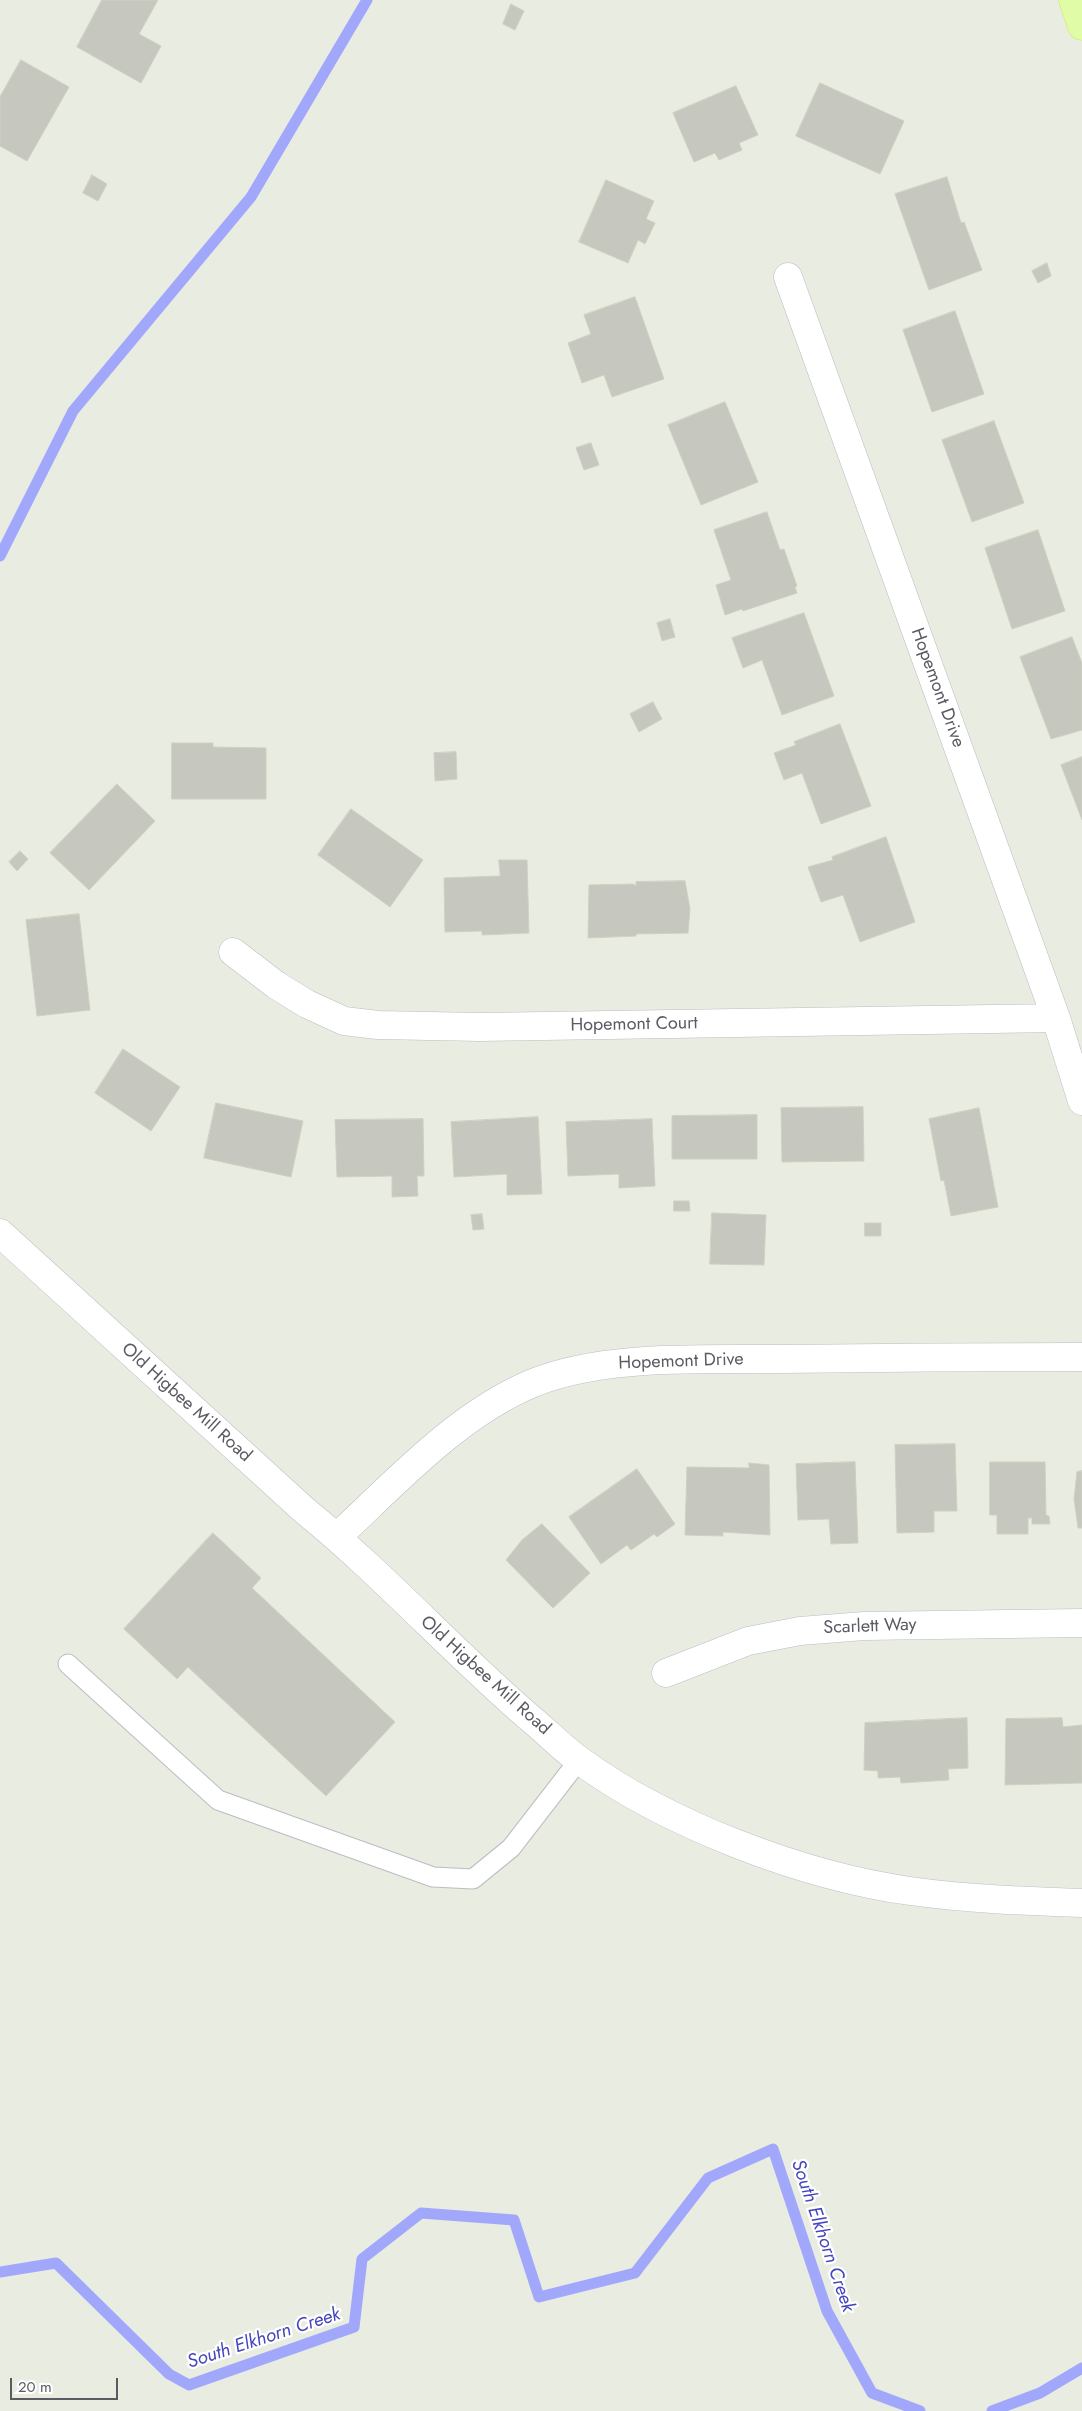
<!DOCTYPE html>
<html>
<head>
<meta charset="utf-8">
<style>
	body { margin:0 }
	#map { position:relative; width:1082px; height:2411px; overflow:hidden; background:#e9ece1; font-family:Jost,sans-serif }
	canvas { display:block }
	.scale { position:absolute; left:10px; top:2378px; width:108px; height:22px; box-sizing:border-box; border:2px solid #5a5a62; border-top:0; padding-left:6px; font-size:15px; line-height:18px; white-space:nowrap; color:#5a5a62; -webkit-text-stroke:4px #fff; paint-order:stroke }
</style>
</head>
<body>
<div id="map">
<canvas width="1082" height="2411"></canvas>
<div class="scale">20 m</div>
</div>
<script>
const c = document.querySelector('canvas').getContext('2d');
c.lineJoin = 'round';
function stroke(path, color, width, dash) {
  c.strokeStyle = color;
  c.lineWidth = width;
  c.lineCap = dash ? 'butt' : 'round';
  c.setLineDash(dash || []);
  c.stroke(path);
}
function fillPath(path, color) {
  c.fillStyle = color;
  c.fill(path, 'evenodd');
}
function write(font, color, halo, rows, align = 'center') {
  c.font = font + ' Jost,sans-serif';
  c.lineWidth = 4.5;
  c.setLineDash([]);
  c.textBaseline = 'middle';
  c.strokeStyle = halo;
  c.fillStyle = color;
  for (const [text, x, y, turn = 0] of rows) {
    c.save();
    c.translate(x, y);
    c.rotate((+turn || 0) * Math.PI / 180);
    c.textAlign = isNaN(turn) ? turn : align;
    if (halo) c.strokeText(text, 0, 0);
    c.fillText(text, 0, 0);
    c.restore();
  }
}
const stream = new Path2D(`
	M0,556L73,411L251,197L367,0
	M0,2272L56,2263L169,2374L189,2385L354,2327L362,2259L421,2213L514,2220L539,2297L635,2273L708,2178L773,2149L827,2311L872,2393L920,2411
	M992,2411L1040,2393L1082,2368`);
const building = new Path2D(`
	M102,0H158L139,34L161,46L141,83L77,47Z
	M511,4L524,11L515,30L503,24Z
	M21,60L69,87L27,161L0,146V97Z
	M820,83L904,121L880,174L796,136Z
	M736,86L758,135L739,143L742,150L719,160L715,153L694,162L673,113Z
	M92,175L107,184L98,201L83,193Z
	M947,177L961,223L964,222L982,270L929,290L895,194Z
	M606,180L654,201L646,219L655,223L645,244L638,240L628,263L579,242Z
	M1047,263L1051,276L1038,283L1032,271Z
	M635,297L664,379L612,397L604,375L582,383L568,343L591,334L584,315Z
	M955,311L984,394L932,412L903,330Z
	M725,402L758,482L701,505L668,425Z
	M994,421L1024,503L972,522L942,440Z
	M591,443L599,465L584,470L576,448Z
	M767,512L780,550L784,549L797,586L795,587L797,593L743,611L742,609L725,615L716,585L731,580L714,530Z
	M1038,530L1065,611L1012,629L985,548Z
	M804,613L834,696L782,715L762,660L743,668L732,638Z
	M670,619L675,637L662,641L657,623Z
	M1072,637L1082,663V730L1051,739L1020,657Z
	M653,702L662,719L639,732L630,714Z
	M840,724L871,806L821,824L802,773L784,780L774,753L796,745L794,742Z
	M172,743H213V747L266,748V799H172Z
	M456,752L457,779L435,781L434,753Z
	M1082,757V820L1061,765Z
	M117,784L155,821L89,890L50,853Z
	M351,809L423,860L390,907L318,855Z
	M886,837L915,922L860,942L843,895L821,902L808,867L833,860L832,857Z
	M20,851L28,859L17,871L9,862Z
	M499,860H527L529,933L482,935V931L445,932L444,878L500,876Z
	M685,881L690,909L688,933L636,934V936L588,938L589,885L633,884L636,886V882Z
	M79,914L90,1010L37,1016L26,920Z
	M123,1049L180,1087L151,1131L95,1093Z
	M216,1103L303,1121L291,1177L204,1158Z
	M863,1107L864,1161L782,1162L781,1108Z
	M979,1108L998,1207L951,1216L944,1180L941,1181L929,1119Z
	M757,1115V1159H672V1116Z
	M538,1117L542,1194L507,1195V1174L454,1177L451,1122Z
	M423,1119L424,1176H417L418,1196L392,1197V1176L337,1177L335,1120Z
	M652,1119L655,1186L619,1188V1174L568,1176L566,1122Z
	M674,1201H689L690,1211H674Z
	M712,1213L766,1215L764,1265L710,1264Z
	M482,1214L484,1229L473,1230L471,1215Z
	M865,1223H881V1236H865Z
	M955,1444L957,1511H934V1532L897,1533L895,1445Z
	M855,1462L858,1543L831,1544L829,1519L798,1520L796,1464Z
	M990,1462H1045L1046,1515L1049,1516L1050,1524H1032V1518H1028V1534H997V1515H990Z
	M749,1463L769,1465L770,1535L723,1532V1536L685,1535L687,1467L749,1468Z
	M637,1469L675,1524L657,1537L654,1534L631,1550L627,1545L601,1564L569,1517Z
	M1082,1471V1528H1078L1074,1499L1077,1472Z
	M542,1524L590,1573L553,1608L506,1560L522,1540Z
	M213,1533L261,1578L252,1588L395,1722L326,1796L188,1667L177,1679L124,1629Z
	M967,1718L968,1768L948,1769L949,1780L901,1783L900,1777L878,1778V1771L864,1770L865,1723Z
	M1062,1718L1063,1727L1082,1725V1783L1005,1785L1006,1719Z`);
const lane = new Path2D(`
	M68,1664L218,1800L433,1877L473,1879L511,1848L579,1760`);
const street = new Path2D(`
	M788,277L1056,1018L1082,1101
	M233,952L276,985L307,1004L344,1021L378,1025L480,1027L1056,1018
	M337,1537C395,1483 458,1414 533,1383C604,1354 703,1360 780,1359C881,1358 981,1357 1082,1357
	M666,1673L748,1641L800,1631L864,1626L1082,1623`);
const secondary = new Path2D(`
	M0,1233L304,1510C384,1575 453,1652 531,1719C547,1732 562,1748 579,1760C666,1824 803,1876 910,1891C967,1899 1024,1901 1082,1903`);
const primary = new Path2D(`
	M1073,0L1082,26`);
const streetNames = [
	["Hopemont Drive",937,688,70],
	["Hopemont Court",634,1025,-1],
	["Hopemont Drive",681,1362,-2],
	["Old Higbee Mill Road",186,1403,42],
	["Scarlett Way",870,1627,-2],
	["Old Higbee Mill Road",485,1676,42]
];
const waterNames = [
	["South Elkhorn Creek",822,2236,71],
	["South Elkhorn Creek",264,2339,-18]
];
stroke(stream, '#a1a8fc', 11);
fillPath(building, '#c6c7be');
stroke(building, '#ced1c0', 1);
stroke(lane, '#bcbcc3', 21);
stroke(street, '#bcbcc3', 29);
stroke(secondary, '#bfbec7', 29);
stroke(primary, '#ceed5a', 29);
stroke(lane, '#fff', 19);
stroke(street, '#fff', 28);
stroke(secondary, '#fff', 28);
stroke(primary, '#e0fca6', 28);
write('18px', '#5a5a62', '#fff', streetNames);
write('italic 19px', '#4545be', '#fff', waterNames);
</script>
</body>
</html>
